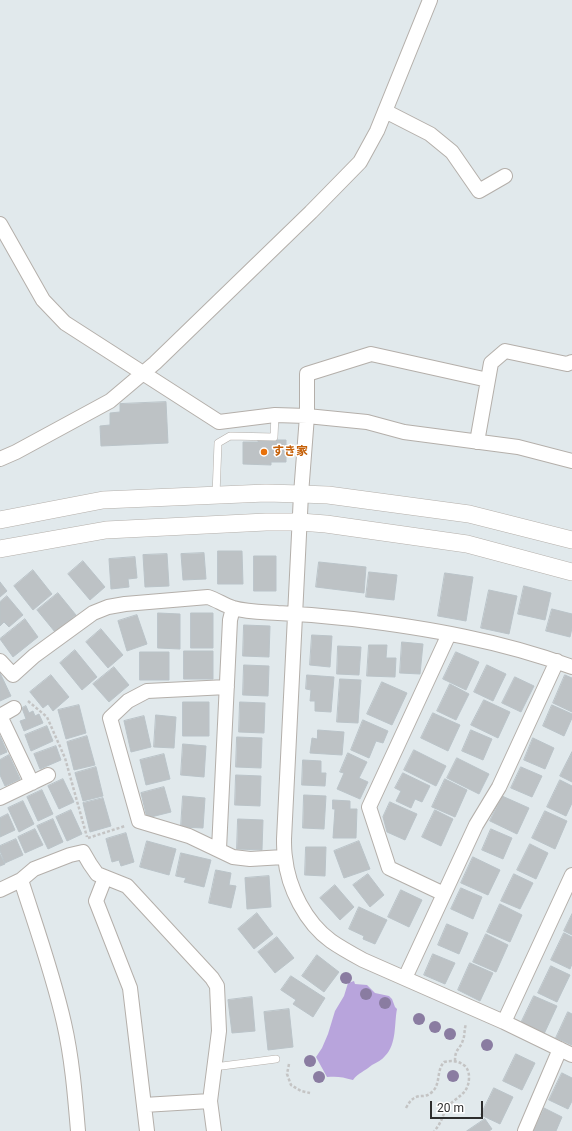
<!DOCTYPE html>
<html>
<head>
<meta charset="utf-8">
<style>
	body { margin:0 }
	#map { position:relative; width:572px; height:1131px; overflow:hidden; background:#e1e9ec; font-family:Roboto,sans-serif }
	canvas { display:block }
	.scale { position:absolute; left:430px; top:1101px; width:53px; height:18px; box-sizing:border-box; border:2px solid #2d2d2d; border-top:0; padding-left:5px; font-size:12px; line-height:14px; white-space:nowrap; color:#2d2d2d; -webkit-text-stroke:3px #fff; paint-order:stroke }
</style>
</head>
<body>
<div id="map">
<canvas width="572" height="1131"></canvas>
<div class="scale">20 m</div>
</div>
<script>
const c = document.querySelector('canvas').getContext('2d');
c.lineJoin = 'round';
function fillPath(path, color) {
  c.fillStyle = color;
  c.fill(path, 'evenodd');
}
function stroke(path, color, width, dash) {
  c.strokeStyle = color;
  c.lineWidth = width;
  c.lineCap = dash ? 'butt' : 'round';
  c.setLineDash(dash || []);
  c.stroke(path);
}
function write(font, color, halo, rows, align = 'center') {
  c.font = font + ' Roboto,"Noto Sans JP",sans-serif';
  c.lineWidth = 3;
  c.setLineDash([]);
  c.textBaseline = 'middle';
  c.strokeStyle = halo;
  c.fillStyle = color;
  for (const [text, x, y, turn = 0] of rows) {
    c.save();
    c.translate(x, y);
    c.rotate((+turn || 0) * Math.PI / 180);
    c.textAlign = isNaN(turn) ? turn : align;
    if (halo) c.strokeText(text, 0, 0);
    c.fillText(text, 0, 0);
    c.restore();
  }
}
const green = new Path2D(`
	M354,981L355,984L367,985L375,993L389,996L392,999L395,1007L397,1009C394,1024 397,1044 385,1056C382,1060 377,1062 372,1065C365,1071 358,1073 353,1080C343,1077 337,1076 327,1077L316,1057L322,1048L328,1034L335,1011L344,996L348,983Z`);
const building = new Path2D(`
	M166,402L168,443L101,446L100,426L110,425V413L120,412V404Z
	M258,440H286V462H271V465L243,464V442H258Z
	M218,551H242L243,584H218Z
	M204,553L206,579L183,580L181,554Z
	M167,554L169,586L145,587L143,555Z
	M254,556H276V591H254Z
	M135,557L137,578L128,579L129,587L111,589L109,559Z
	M83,561L105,587L90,600L68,574Z
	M319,562L366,567L364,593L316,587Z
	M33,570L52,594L33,610L14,586Z
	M369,572L397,575L394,600L366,597Z
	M445,573L473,577L466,621L438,616Z
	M0,582L7,591L0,597Z
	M524,586L551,593L545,620L518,614Z
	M489,590L517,596L509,634L481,628Z
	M58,593L76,615L55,632L37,610Z
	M7,596L23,615L9,627L4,622L0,626V602Z
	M552,609L572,614V628L570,637L546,631Z
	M158,613L180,614V649L158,648Z
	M191,613H213V648H191Z
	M137,615L147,644L127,651L118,621Z
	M25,619L38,637L13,657L0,639Z
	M244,625L270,626L269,657L243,656Z
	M101,629L123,655L108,668L86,642Z
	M312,635L332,636L330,667L310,665Z
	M402,642L423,644L420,674L400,673Z
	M369,645H387L386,658H396L395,677L367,676Z
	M338,646L361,647L359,675L337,674Z
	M75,650L97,677L82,690L60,663Z
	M184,651H213V679H184Z
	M140,652H169V680H140Z
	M456,652L479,662L466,690L443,679Z
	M244,665L269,666L268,696L243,695Z
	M487,665L506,674L493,701L474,692Z
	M114,667L129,685L109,702L93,684Z
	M0,673L11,696L0,701Z
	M51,675L69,697L53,711L48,704L43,708L30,692Z
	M307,675L334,677L331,712L315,711V701H310L311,690L306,689Z
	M565,675L572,678V712L553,703Z
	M515,677L534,686L521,712L502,703Z
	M340,679L361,680L358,723L337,722Z
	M382,682L407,693L392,725L367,714Z
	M450,684L469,694L456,720L437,711Z
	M484,700L510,712L498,738L471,725Z
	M183,702H209V736H183Z
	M240,702L265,703L264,733L239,732Z
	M79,705L86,733L66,739L58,710Z
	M552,705L572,714V718L564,736L543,726Z
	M26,706L29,713L33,711L35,716L39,714L43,723L24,731L20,721L26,719L22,708Z
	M433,713L460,725L448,751L421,738Z
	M156,715L176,717L174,748L154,747Z
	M144,716L151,747L131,752L124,721Z
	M363,720L388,731L383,743L376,741L369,758L351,750Z
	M47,726L53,741L31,751L25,735Z
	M318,730L344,732L342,755L310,753L312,738L317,739Z
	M471,730L492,739L483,760L462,751Z
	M0,736L7,752L0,755Z
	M87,736L95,765L74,770L67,742Z
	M237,737L262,738L261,768L236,767Z
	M533,738L554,748L545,769L524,760Z
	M183,744L206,746L204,777L181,775Z
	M56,746L61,760L40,769L34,754Z
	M414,750L446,766L436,786L404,770Z
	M572,752V782L560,776Z
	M348,753L367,762L359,778L368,782L360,799L337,789L344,773L340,772Z
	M164,754L170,779L146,785L140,760Z
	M9,755L20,779L5,786L0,775V760Z
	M457,758L489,774L479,794L447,778Z
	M303,760L321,761V773H326L325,786L302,785Z
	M96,767L103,796L83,801L75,773Z
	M521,767L542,776L532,797L511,788Z
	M403,773L430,786L422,802L415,799L411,808L396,801L401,791L395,788Z
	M236,775L261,776L260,806L235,805Z
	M63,779L74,802L59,809L48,786Z
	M445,779L467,790L455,817L432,807Z
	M560,780L572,786V803L566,816L547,807Z
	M164,787L171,812L147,818L141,793Z
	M42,790L53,814L38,821L27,797Z
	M304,795L326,796L324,829L303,828Z
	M183,796L205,798L203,828L181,827Z
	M502,796L529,808L517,834L490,821Z
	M103,798L111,826L90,832L83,803Z
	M333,800L350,801V809H357L356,838H333L335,809H333Z
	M23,801L34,824L19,832L8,808Z
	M390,802L417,814L405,840L387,832L383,817Z
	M71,810L82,834L67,841L56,817Z
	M435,810L453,819L441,846L422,837Z
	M545,811L567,821L555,849L532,838Z
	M8,814L15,830L0,837V818Z
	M53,819L63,842L48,849L37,826Z
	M238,819L263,820L262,850L237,849Z
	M35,829L43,845L25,853L18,837Z
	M491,829L512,838L503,859L482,850Z
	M126,833L134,862L121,866L119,860L112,862L106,839Z
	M16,839L23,855L5,863L0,851V846Z
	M147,841L176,849L169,875L140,867Z
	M359,841L370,869L344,878L334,851Z
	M530,844L548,853L536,879L517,870Z
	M306,847H326L325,876L305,875Z
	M181,853L211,860L204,887L184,882L186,878L176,876Z
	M0,854L5,864L0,866Z
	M473,857L500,870L488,895L461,883Z
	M216,870L231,873L229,885L236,886L231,908L209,903Z
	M368,874L384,895L370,907L353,885Z
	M514,874L533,883L520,909L501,901Z
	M269,876L271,907L247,909L245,878Z
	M335,885L354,907L340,920L320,898Z
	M461,888L482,897L473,919L451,909Z
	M401,890L422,900L409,927L388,917Z
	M500,904L522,915L510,942L487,932Z
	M359,907L387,920L375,944L363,939L364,936L349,929Z
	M257,913L273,934L254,949L238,929Z
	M572,914V935L564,931Z
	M447,924L468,933L459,954L438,945Z
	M564,933L572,937V964L570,969L551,960Z
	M486,934L508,945L496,972L473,962Z
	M277,937L294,958L275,973L258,952Z
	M433,954L455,963L445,984L424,975Z
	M317,955L339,972L324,992L302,976Z
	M470,963L493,973L480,1001L458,990Z
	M551,966L570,975L557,1002L538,993Z
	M291,976L325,998L313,1017L293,1004L296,1000L281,990Z
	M534,996L557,1006L544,1034L521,1023Z
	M252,997L255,1031L232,1033L228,1000Z
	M289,1009L293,1047L268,1050L264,1012Z
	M568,1012L572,1014V1045L556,1038Z
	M516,1054L535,1063L522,1090L503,1081Z
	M562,1073L572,1078V1101L568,1109L549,1100Z
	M494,1088L513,1097L500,1124L481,1115Z
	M544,1108L562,1117L556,1131H533Z
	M485,1119L492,1129L489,1131H467Z`);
const path = new Path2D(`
	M28,701L47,717L65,758L87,837
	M88,838L125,826
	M455,1061C455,1048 460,1050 463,1040C465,1035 464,1030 466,1024
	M289,1064L287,1074L291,1085L301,1091L310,1093
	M406,1108C416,1089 423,1101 432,1092C441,1084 436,1071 444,1062C452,1060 459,1061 465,1066C468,1069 469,1073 469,1077C469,1096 455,1096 446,1109C442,1117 441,1124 434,1131`);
const service = new Path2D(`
	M216,495L218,443L230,436L274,437L275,415
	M215,1065L222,1066L276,1059`);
const minor = new Path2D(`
	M385,111L430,134L452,152L479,191L505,176
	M0,224L43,300L65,323L219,422L275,415L307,416L301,494L284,839C284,845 284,851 285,857C288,888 306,923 331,941C341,948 352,954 363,960L504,1022L572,1055
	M488,380L371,354L307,374V416L367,422L404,432L518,447L572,461
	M477,442L491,363L505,351L567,364L572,362
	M0,459L16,452L110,401L155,363L311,212L360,162L377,131L430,0
	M0,661L13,675L34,656L93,613L108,607L125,604L208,597C217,600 224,605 233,608C247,612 263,612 278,613C303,614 328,616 353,619C427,628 502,641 572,667
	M227,687L147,691L128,701L110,718L139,821L189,836L233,857L250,859L284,857
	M0,716L32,783
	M0,716L14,708
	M0,798L48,775
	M219,849L230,620L233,608
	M105,878L96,901L130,988L147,1131
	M21,880C36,927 53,974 64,1023C72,1058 75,1095 78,1131
	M0,890L21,880L34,869L70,855L83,852L90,864L97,874L127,886L212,978L217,986L219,1031L210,1101L214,1131
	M444,894L389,868L369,807L449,634
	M405,978L476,825L499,787L557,661
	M504,1022L572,875
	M144,1105L210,1101
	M525,1131L560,1049`);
const tertiary = new Path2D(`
	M0,520L103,500L266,493L301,494L328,495L469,514L572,540
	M0,549L106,530L266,522H300L326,524L467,544L572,572`);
const trees = [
	[346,978],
	[366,994],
	[385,1003],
	[419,1019],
	[435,1027],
	[450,1034],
	[487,1045],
	[310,1061],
	[453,1076],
	[319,1077]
];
const markers = [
	[264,452,4,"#e8710a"]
];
const foodNames = [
	["すき家",272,452]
];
fillPath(green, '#b8a4dc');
fillPath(building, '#bdc2c5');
stroke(building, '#bac3c8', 1);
stroke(service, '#b4afaa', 8);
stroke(minor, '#b4afaa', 16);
stroke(tertiary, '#b4afaa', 18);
stroke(path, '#c4c4c4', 2.5, [3, 2]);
stroke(service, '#fff', 7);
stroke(minor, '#fff', 14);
stroke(tertiary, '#fff', 17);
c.fillStyle = '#8a7ca1';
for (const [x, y] of trees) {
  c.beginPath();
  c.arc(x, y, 6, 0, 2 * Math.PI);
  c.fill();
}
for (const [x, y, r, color] of markers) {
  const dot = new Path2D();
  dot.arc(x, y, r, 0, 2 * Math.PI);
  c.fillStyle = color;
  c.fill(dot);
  stroke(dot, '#fff', 1.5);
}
write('bold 12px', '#c56008', '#fff', foodNames, 'left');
</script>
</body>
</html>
